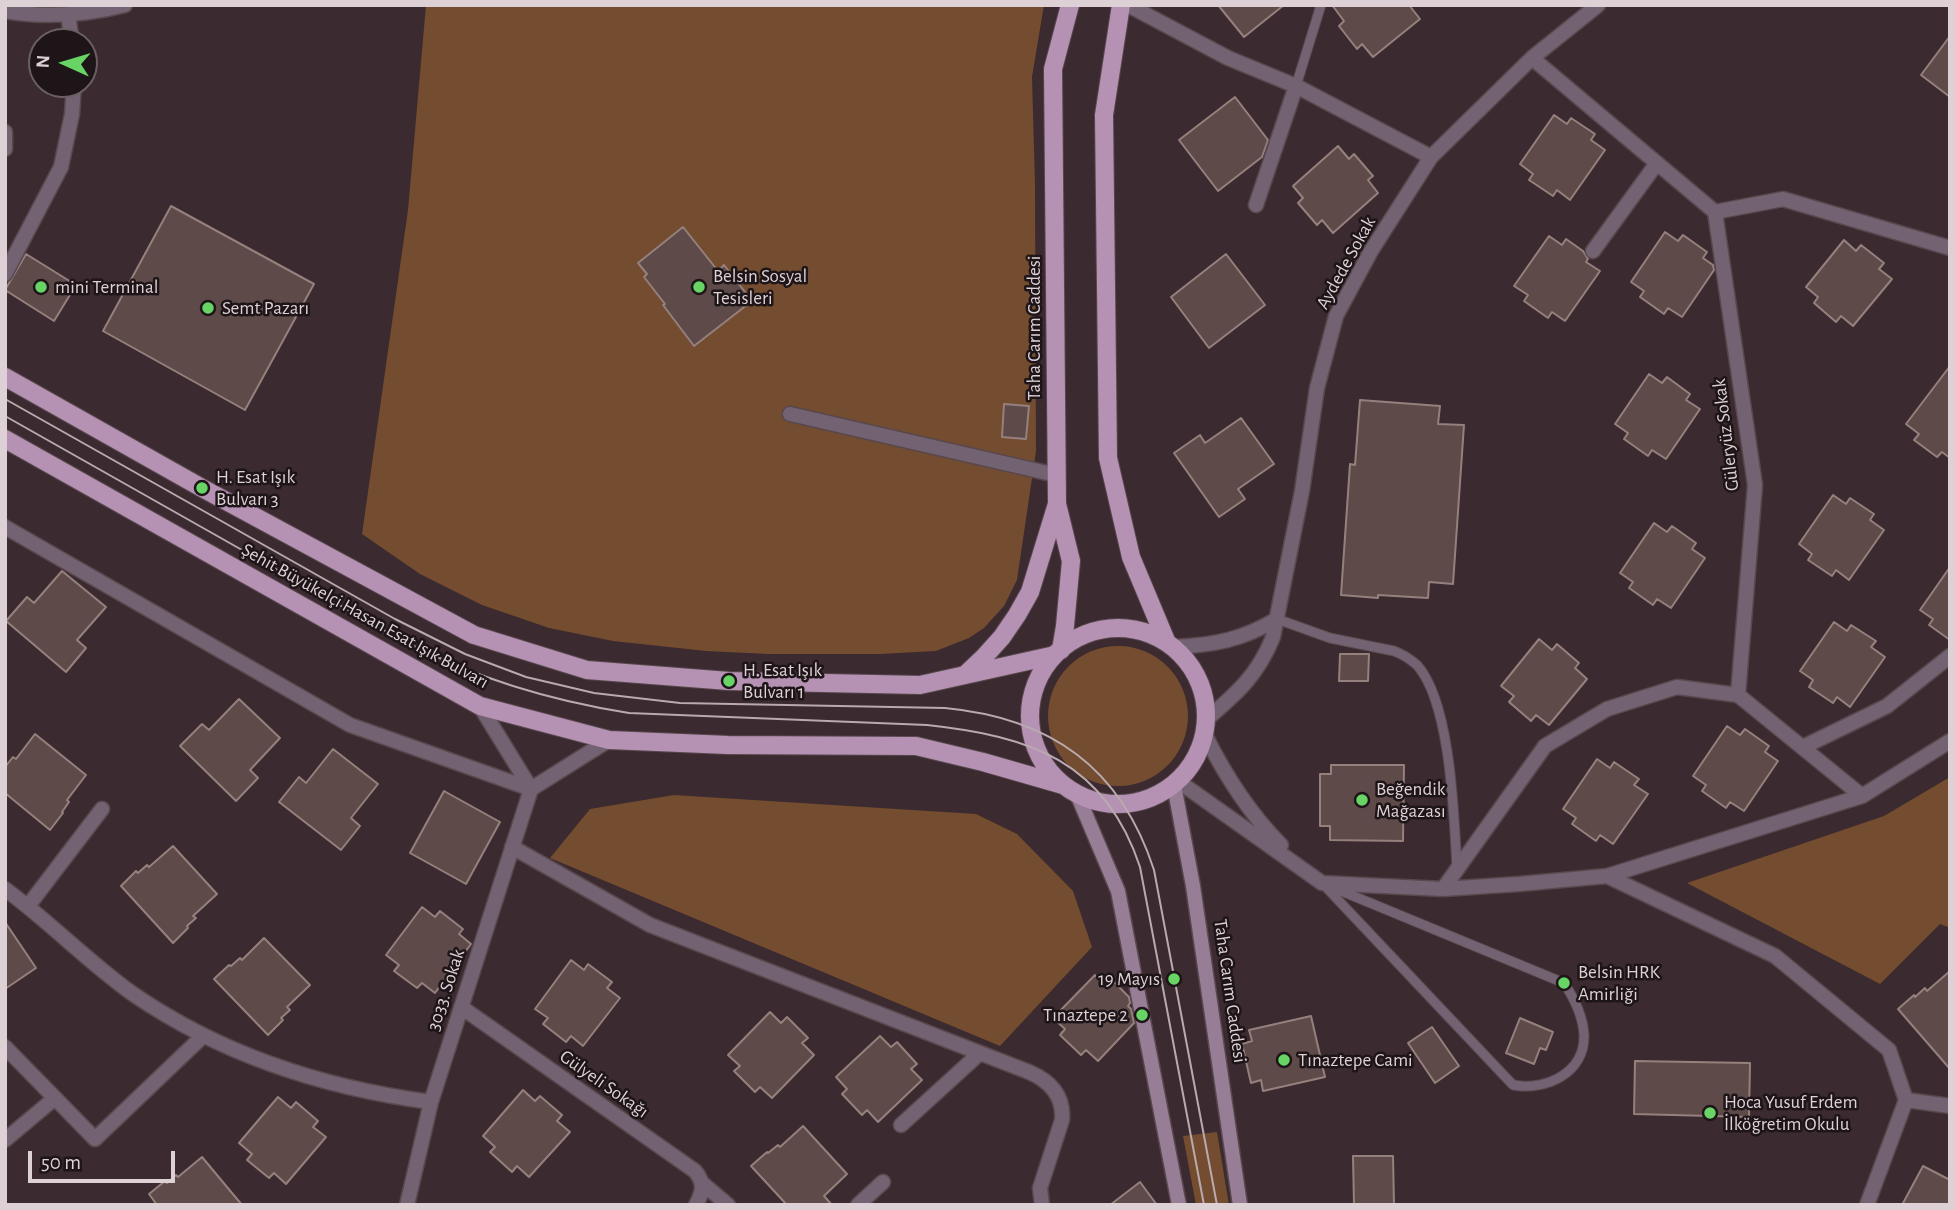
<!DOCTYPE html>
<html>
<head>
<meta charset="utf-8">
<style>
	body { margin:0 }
	#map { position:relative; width:1955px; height:1210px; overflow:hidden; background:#3b2a2f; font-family:"Alegreya Sans",sans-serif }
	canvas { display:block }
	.frame { position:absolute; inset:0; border:7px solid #ddd1d5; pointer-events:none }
	.north { position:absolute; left:28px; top:28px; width:70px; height:70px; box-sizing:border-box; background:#1d1518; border:2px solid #6a6064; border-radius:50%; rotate:274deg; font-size:19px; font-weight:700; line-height:28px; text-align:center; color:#ddd1d5 }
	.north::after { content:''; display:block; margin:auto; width:24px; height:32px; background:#67d465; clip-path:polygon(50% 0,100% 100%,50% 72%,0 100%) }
	.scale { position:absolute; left:28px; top:1151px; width:147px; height:32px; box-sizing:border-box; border:4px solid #ddd1d5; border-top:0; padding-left:9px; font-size:21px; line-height:24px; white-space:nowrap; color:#ddd1d5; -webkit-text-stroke:5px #1d1518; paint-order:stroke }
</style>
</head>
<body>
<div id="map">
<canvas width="1955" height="1210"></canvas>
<div class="frame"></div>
<div class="north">N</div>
<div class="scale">50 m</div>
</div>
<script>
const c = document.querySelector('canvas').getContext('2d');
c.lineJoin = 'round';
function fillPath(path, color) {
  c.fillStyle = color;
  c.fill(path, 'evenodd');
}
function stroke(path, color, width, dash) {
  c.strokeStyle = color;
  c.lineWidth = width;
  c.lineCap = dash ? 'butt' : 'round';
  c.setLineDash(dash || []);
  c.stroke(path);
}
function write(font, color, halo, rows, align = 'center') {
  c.font = font + ' "Alegreya Sans",sans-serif';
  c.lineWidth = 5;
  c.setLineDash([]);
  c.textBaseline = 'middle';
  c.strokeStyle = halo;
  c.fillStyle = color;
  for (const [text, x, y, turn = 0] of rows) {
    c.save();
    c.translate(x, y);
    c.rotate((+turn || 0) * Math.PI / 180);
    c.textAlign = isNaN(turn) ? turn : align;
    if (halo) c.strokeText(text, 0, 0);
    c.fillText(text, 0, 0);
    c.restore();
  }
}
const green = new Path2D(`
	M426,5H1044L1032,77L1035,185L1036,451L1017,580L1004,606L984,628L969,638L936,651L880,654H768L706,651L613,641L549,628L482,605L420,574L362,534L408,210Z
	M1048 716a70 70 0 1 1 140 0a70 70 0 1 1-140 0Z
	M1950,777V928L1940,924L1880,984L1687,883L1884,816Z
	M674,795L976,814L1017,834L1073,891L1092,947L1000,1046L550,858L590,809Z
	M1217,1132L1229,1205H1196L1183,1136Z`);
const building = new Path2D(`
	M1218,5H1284L1244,37Z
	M1332,5H1409L1420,19L1373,57L1362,44L1357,49L1339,26L1344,21Z
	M1950,36V97L1921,75Z
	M1235,97L1268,140L1262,157L1218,191L1179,140Z
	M1554,115L1567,124L1571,118L1595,134L1591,140L1605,150L1570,200L1557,190L1553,196L1529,180L1533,174L1520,164Z
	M1338,146L1349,159L1354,154L1373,176L1368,180L1378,193L1333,233L1322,220L1317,225L1298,203L1303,198L1293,186Z
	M171,206L314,284L245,410L103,331Z
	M683,227L718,271L724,265L752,301L694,346L663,305L665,304L644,277L647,274L638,263Z
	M1665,232L1678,241L1683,235L1707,252L1703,258L1713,265L1714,270L1682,317L1668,308L1664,314L1640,297L1644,291L1631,282Z
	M1549,236L1562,245L1566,239L1583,251L1588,259L1586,262L1600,271L1565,321L1552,312L1548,318L1524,301L1528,295L1514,286Z
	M1844,240L1856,251L1861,245L1884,263L1879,269L1892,279L1853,326L1841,316L1836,322L1814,303L1818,297L1806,287Z
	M26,254L76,285L54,321L5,290Z
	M1226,254L1265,305L1209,348L1171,297Z
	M1950,366V458L1942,452L1937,457L1914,440L1919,434L1906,424Z
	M1649,374L1662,383L1667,377L1690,394L1686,400L1700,409L1666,459L1652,450L1648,456L1624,439L1628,433L1615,424Z
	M1360,400L1440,406L1438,424L1464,425L1453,584L1429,582L1428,598L1378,595V598L1341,595L1350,464L1355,465Z
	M1004,404L1029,406L1026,439L1002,437Z
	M1241,418L1274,464L1238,489L1245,499L1219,517L1174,453L1200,435L1205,443Z
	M1833,495L1846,504L1850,498L1874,514L1870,520L1884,530L1849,580L1836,570L1832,576L1808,560L1812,554L1799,544Z
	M1654,523L1667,532L1672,526L1696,543L1692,549L1705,558L1671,608L1657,599L1653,605L1629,588L1633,582L1620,573Z
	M1950,567V640L1929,625L1933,619L1920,610Z
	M62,571L106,607L77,640L86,648L66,672L6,621L27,597L34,603Z
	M1834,622L1847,631L1851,625L1876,641L1871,647L1885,657L1850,707L1837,697L1833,703L1809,687L1813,680L1800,671Z
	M1539,639L1552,650L1557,644L1579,663L1575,668L1587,679L1549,725L1536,715L1531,721L1509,702L1514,696L1501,686Z
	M1340,654H1369L1368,681H1339Z
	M239,699L280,738L250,770L258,778L236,801L180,746L202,724L209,730Z
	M1727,726L1740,735L1745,729L1769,746L1765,752L1778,761L1744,811L1730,802L1726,808L1702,791L1706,785L1693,776Z
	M35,734L86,775L67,800L69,802L62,812L63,813L50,830L5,793V767L13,757L16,759Z
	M333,749L378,784L351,818L360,826L341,850L279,802L299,777L306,783Z
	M1597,759L1610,768L1614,762L1639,779L1634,785L1648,794L1613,844L1600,835L1596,841L1572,824L1576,818L1563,809Z
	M1331,765H1404L1403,841L1330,840V826H1320V774H1331Z
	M444,791L500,822L466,884L410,853Z
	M173,846L217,894L193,916L196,918L187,926L188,928L173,943L121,886L136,871L138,873L147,865L149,867Z
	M422,907L435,917L440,911L463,929L459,934L471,944L435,993L422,983L417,988L394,971L399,965L386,955Z
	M5,922L36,968L5,989Z
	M264,938L310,985L287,1007L290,1010L281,1018L283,1020L268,1035L214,979L229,965L231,966L240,958L242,960Z
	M571,960L584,970L588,964L612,982L607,988L620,998L583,1046L571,1036L566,1042L543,1024L548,1018L535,1009Z
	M1950,971V1069L1898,1009L1914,995L1915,997L1925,988L1927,991Z
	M1095,975L1107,986L1112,980L1129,997L1130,1003L1128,1006L1131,1009L1134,1023L1098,1061L1086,1050L1081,1055L1060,1035L1065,1029L1053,1018Z
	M770,1012L781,1023L787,1017L808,1038L802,1043L814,1055L772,1098L760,1087L755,1092L734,1071L740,1066L728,1055Z
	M1311,1016L1325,1077L1263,1091L1261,1080L1251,1083L1242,1044L1252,1041L1249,1030Z
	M1520,1018L1553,1032L1546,1050L1540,1048L1534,1064L1506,1053Z
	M1432,1027L1459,1066L1435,1083L1408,1043Z
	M880,1036L891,1047L897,1042L917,1064L911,1069L922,1080L878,1122L867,1110L862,1115L842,1094L847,1089L836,1077Z
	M1635,1061L1750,1063L1749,1117L1634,1114Z
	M523,1090L535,1101L540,1096L562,1115L557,1121L570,1132L529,1177L517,1166L512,1172L490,1152L495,1147L483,1136Z
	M278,1097L291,1108L296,1102L318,1121L313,1127L326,1137L286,1184L274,1173L269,1178L247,1160L252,1154L239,1143Z
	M803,1126L847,1174L824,1196L832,1205H787L751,1166L767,1152L768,1153L778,1145L780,1147Z
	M1353,1156H1393L1394,1205H1354Z
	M202,1157L242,1205H157L149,1194L165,1181L167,1183L176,1175L178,1177Z
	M1923,1166L1950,1180V1205H1902Z
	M1140,1182L1157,1205H1110Z`);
const lane = new Path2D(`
	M1296,86L1321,5
	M1277,619L1330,638L1394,651C1402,654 1410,659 1417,665C1451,703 1454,817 1457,869
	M1322,883L1564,983C1574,998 1583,1015 1584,1035C1585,1073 1546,1091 1513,1085Z`);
const street = new Path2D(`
	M1128,5L1228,58L1296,86L1431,157
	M5,11C46,18 86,15 125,5
	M68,14L72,42
	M1532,58L1715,212
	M5,132V149
	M1256,205L1296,86
	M1715,212L1755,485L1738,695
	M1715,212L1783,199L1950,248
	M1593,251L1657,163
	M5,274L61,167L72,114L74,84
	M790,414L1056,475
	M5,527L350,725L531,789L431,1102L407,1205
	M1174,647C1214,645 1242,640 1277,619
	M480,706L531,789L609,740
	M1207,719C1237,693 1258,675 1273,637L1302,491L1317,388L1336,316L1371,251L1431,157L1532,58L1598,5
	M1205,735C1225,775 1249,813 1281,845
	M1803,747L1887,706L1950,656
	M1178,781L1322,883L1443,889L1519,884L1607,876L1862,796L1950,741
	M512,847L650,925L1029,1072C1050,1081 1064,1096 1062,1120L1040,1188L1042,1205
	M1607,876L1775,956L1889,1050L1906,1100L1950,1106
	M5,889C50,922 88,962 133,994C222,1055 324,1088 431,1102
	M1443,889L1545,746L1607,709L1677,687L1738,695L1862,796
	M28,906L102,809
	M461,1007L695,1171C705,1183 703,1192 696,1205
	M5,1047L95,1139L203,1036
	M901,1125L980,1053
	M5,1140L55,1098
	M702,1183L728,1205
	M858,1205L883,1182
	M1867,1205L1906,1100`);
const secondary = new Path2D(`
	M1174,785L1193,886L1240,1205
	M1077,794L1118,891L1179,1205`);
const primary = new Path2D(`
	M1121,5L1104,115L1108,458L1131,557L1167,643
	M5,377L202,488L474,635L587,670L729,681L920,685L1055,655
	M5,439L480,706L609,740L728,745L916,746L983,762L1063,785
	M1030 716a88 88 0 1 1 176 0a88 88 0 1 1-176 0Z
	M1061,650L1065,626L1071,561L1057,504L1053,69L1070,5
	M966,674L984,657L1002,637L1017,615L1030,592L1057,504`);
const tram = new Path2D(`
	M5,399L395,619L465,654L526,677L594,693L680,703L945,708C1051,718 1121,768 1154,870L1217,1205
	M5,416L403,641C477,678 547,700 629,713L927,725C1030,736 1105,761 1140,867L1204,1205`);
const markers = [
	[41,287,7,"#67d465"],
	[699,287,7,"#67d465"],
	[208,308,7,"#67d465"],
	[202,488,7,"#67d465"],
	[729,681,7,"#67d465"],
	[1362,800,7,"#67d465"],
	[1174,979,7,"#67d465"],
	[1564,983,7,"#67d465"],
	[1142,1015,7,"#67d465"],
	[1284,1060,7,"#67d465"],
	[1710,1113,7,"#67d465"]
];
const streetNames = [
	["Aydede Sokak",1346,263,-61],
	["Taha Carım Caddesi",1034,328,-90],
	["Güleryüz Sokak",1726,435,-97],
	["Şehit Büyükelçi Hasan Esat Işık Bulvarı",365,616,29],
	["3033. Sokak",446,990,-72],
	["Taha Carım Caddesi",1230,991,82],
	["Gülyeli Sokağı",604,1084,35]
];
const poiNames = [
	["Belsin Sosyal",713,276],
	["Tesisleri",713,298],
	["mini Terminal",55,287],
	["Semt Pazarı",222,308],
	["H. Esat Işık",216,477],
	["Bulvarı 3",216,499],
	["H. Esat Işık",743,670],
	["Bulvarı 1",743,692],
	["Beğendik",1376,789],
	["Mağazası",1376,811],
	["Belsin HRK",1578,972],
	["Amirliği",1578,994],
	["19 Mayıs",1160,979,"right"],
	["Tınaztepe 2",1128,1015,"right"],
	["Tınaztepe Cami",1298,1060],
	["Hoca Yusuf Erdem",1724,1102],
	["İlköğretim Okulu",1724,1124]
];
fillPath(green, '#744c2f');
fillPath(building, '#5e4b49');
stroke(building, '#95807d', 2);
stroke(lane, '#58484d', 11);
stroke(street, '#58484d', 17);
stroke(secondary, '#58484d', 17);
stroke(primary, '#58484d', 20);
stroke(lane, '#736271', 9);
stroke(street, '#736271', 14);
stroke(secondary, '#987d96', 14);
stroke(primary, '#b592b3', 18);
stroke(tram, '#b8aaaf', 2);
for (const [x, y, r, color] of markers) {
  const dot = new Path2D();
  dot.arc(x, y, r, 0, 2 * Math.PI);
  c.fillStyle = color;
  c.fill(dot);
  stroke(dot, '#1d1518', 2.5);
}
write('19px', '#ddd1d5', '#1d1518', streetNames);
write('19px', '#ddd1d5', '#1d1518', poiNames, 'left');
</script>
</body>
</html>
